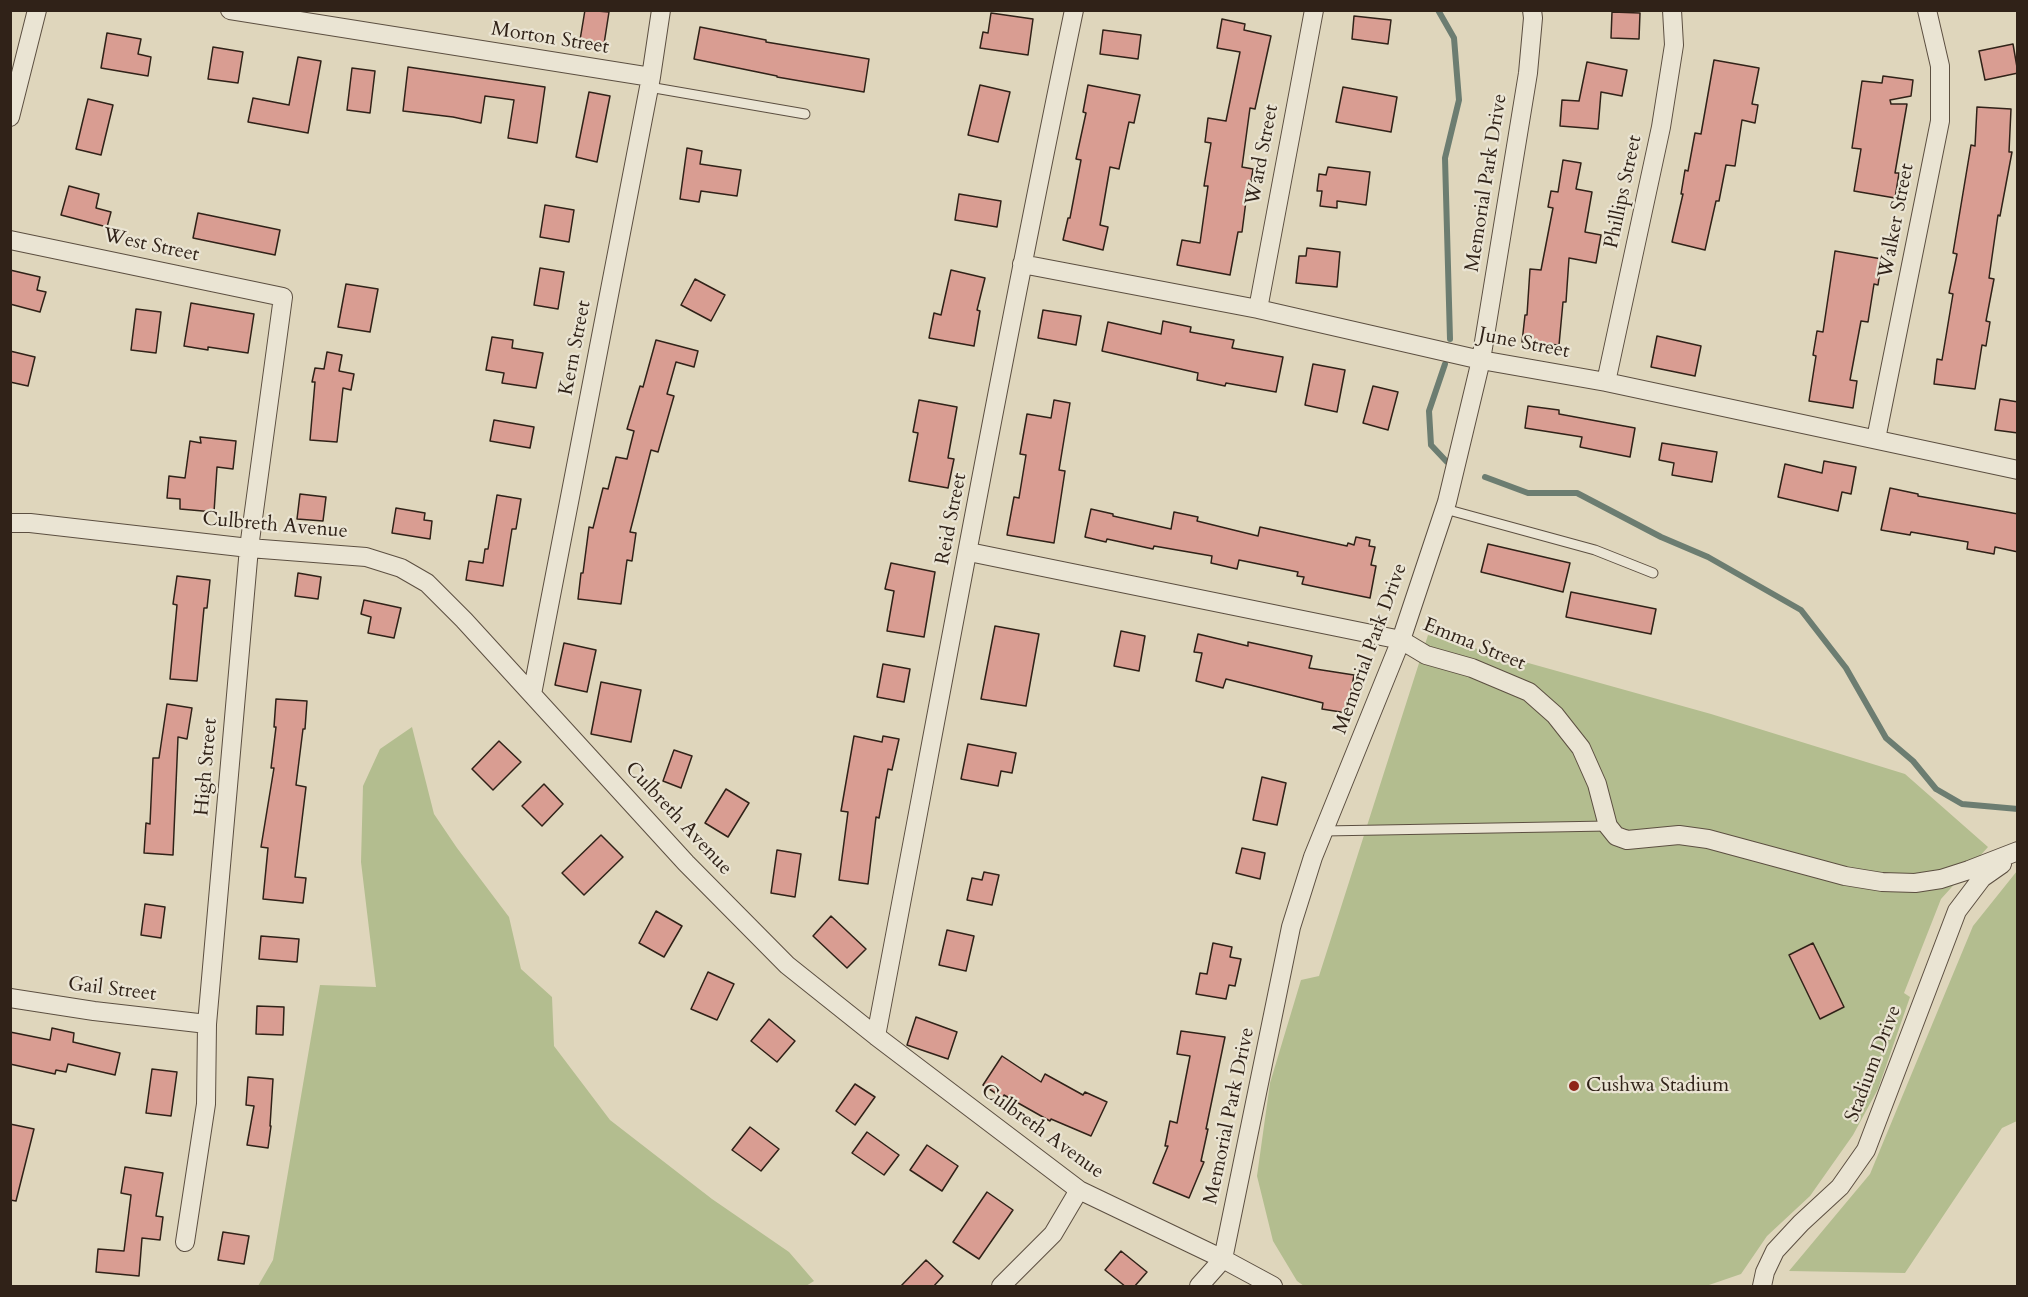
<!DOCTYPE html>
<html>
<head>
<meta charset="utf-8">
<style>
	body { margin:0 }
	#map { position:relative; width:2028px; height:1297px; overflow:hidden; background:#dfd6bc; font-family:Cardo,serif }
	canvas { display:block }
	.frame { position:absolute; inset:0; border:12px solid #302218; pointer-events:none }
</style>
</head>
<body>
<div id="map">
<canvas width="2028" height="1297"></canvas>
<div class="frame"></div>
</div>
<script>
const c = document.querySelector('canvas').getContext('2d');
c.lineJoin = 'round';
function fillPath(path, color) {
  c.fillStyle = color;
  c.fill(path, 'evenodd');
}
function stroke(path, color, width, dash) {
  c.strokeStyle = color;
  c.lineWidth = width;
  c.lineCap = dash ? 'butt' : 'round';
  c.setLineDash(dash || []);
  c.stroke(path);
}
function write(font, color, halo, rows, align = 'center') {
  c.font = font + ' Cardo,serif';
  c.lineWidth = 4.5;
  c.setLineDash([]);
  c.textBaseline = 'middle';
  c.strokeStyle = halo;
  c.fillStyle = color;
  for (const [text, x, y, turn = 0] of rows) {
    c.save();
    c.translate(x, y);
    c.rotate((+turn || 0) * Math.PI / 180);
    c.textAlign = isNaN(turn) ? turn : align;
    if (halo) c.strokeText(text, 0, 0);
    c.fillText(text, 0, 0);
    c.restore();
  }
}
const green = new Path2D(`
	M1428,635L1711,714L1905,774L1988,847L1941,899L1904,993L1910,997L1878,1089L1853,1135L1810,1196L1767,1236L1741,1274L1706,1286H1304L1297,1281L1273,1241L1257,1176L1270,1083L1301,980L1319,976Z
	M412,727L434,814L457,848L509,917L521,969L552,997L554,1046L610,1120L712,1199L789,1252L814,1281L806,1286H258L273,1260L320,985L376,987L361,862L363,786L380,749Z
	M2017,871V1121L2002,1128L1905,1273L1789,1271L1870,1174L1973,926Z`);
const stream = new Path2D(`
	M1438,10L1454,38L1459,100L1445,158L1450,339
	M1445,364L1429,411L1431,445L1447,462
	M1485,477L1528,493H1577L1661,537L1708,557L1801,610L1846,668L1886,738L1913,761L1936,789L1962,804L2018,809`);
const building = new Path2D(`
	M585,10L609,12L604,44L580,40Z
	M1612,12L1640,13L1639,39L1611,38Z
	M991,13L1033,19L1028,55L980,48L983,32L988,33Z
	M1354,16L1391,20L1388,44L1352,39Z
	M1222,19L1245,24L1244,30L1271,36L1255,109L1250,108L1242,167L1253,169L1249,193H1247L1242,232H1238L1230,275L1177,265L1182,240L1200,243L1208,186H1204L1211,143L1205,142L1208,118L1226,121L1240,52L1217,48Z
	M700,27L766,40V42L869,59L864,92L777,77V76L694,59Z
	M1103,30L1141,35L1138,59L1100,54Z
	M107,33L141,39L138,54L151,57L148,76L101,68Z
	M2013,44L2018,73L1985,80L1979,51Z
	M213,47L243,52L238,83L208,79Z
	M298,57L321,61L308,133L248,122L253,98L289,105Z
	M1714,60L1759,68L1752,104L1758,105L1755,123L1742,120L1735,166L1726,165L1719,201H1716L1705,250L1672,242L1683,194H1681L1685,170L1688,171L1695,133L1701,134Z
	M1587,62L1627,70L1622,96L1601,92L1598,129L1560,126L1562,100L1579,101Z
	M408,67L545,87L537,143L508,138L514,100L485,96L481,123L453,117L403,111Z
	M352,68L375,71L370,113L347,110Z
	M1883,76L1913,80L1911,96L1890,100L1891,104H1907L1895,173H1899L1895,198L1854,191L1861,149L1852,148L1862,81L1882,83Z
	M980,85L1010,92L998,142L968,135Z
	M1088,85L1140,95L1134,123L1129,122L1119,169L1110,167L1100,225L1108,227L1103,250L1063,240L1068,218H1070L1081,160L1076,159L1086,113L1083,112Z
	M1343,87L1397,97L1391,132L1336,122Z
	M589,92L610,96L597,162L576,157Z
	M88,99L113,105L101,155L76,149Z
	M1977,107L2011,109L2009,152H2012L2000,216L1998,215L1989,278L1994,279L1986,321L1990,322L1986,346L1982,345L1975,389L1934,384L1937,359L1942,360L1953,294L1949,293L1957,254L1953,253L1971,145L1975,146Z
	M687,148L702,151L700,164L741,170L737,196L701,191L699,202L680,199Z
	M1563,160L1581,163L1576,189L1592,192L1585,232L1601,235L1596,263L1569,258L1566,302H1563L1559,345L1522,342L1525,315H1527L1530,269L1541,270L1553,208L1548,207L1551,191L1558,192Z
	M1328,167L1370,172L1366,205L1337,201V208L1320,206L1322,191H1317L1319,174L1326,175Z
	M69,186L99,194L96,208L111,212L107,227L61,215Z
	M959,194L1001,201L997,227L955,220Z
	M545,205L574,210L569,242L540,237Z
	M198,213L280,230L275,255L193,238Z
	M1307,248L1340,252L1337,287L1296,283L1299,256H1306Z
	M1835,251L1882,259L1878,285L1874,284L1868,322L1861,321L1850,380L1857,381L1853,408L1809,401L1816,356L1813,355L1817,331L1823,332Z
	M540,268L564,272L558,309L534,305Z
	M10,270L40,277L37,290L46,292L40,312L10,304Z
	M951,270L985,278L977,310L980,311L974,346L929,338L934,313L941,315Z
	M695,279L725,295L711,321L681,305Z
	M346,284L378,289L370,332L338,327Z
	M191,303L254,314L248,353L208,347V350L184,346Z
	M136,309L161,312L156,353L131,350Z
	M1043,310L1081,316L1076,345L1038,338Z
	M1163,321L1191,327L1190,332L1234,340L1232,348L1283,357L1276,392L1226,383L1225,386L1197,380L1198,373L1102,351L1108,322L1161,334Z
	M1657,336L1701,346L1695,376L1651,367Z
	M492,337L513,340L512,348L543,353L536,388L502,383L504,373L486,370Z
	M656,340L698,351L694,367L676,362L667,394L674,396L658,452L651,450L630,532L636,533L632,561L627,560L621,604L578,599L581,573H583L589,527L593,528L603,488L608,489L616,457L627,459L634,431L627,429L640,386L643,387Z
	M10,351L35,357L28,386L10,382Z
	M327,352L342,355L339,371L354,374L351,390L343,388L337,442L310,440L315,382H312L315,368L324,369Z
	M1313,364L1345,370L1337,412L1305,405Z
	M1373,386L1398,392L1388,430L1363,423Z
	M2000,399L2018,402V433L1995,430Z
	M919,400L957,407L948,458L954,459L948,488L909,481L918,433L913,432Z
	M1054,400L1070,403L1059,470L1065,471L1054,543L1007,535L1014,497L1019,498L1026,455L1020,454L1027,414L1051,418Z
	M1528,406L1559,410V414L1635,428L1630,457L1580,447L1582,437L1525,428Z
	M494,420L534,427L530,448L490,441Z
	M200,437L236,441L233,469L217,467L214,512L180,509V499L167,498L169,476L185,478L190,441L201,443Z
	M1662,443L1717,452L1712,482L1672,475L1674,463L1659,460Z
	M1824,461L1856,467L1851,494L1842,492L1838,511L1778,497L1785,464L1822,473Z
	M1890,488L1918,494V496L2018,514V552L1995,547L1994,554L1967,549L1968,542L1911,532L1910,535L1881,530Z
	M300,494L326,497L323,521L297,519Z
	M497,495L521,499L516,529H512L503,586L466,580L469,561L483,563L485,549H488Z
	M396,508L425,513L424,520L432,521L430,539L392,533Z
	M1091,509L1113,514V516L1171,529L1174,512L1198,517L1197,521L1258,536L1260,527L1347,546L1348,543L1354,545L1356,537L1370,540L1369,546L1375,547L1371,565L1376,566L1370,598L1302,584L1304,577L1297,576L1298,572L1239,560L1237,569L1211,563L1212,556L1154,546L1153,549L1107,539L1106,542L1085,537Z
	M1488,544L1570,563L1563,592L1481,572Z
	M891,563L935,572L924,637L887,631L894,591L885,589Z
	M298,573L321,577L318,599L295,596Z
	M177,576L210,580L207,608H204L197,681L170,679L177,605L173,604Z
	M1571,592L1656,609L1651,634L1566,617Z
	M364,600L401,608L394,638L368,633L371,617L361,614Z
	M995,626L1039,634L1026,706L981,699Z
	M1121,631L1145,636L1139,671L1114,666Z
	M1198,634L1248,646V642L1312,656L1309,668L1354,675L1347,713L1322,709L1323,703L1226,679L1223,688L1196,681L1202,653L1194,652Z
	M564,643L596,650L587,692L555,685Z
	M883,664L910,669L904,702L877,697Z
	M601,682L641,690L631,742L591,734Z
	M276,699L307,701L305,729H303L296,785L306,787L295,877L306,878L303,903L263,899L268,848L261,847L274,768H271L276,727H274Z
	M167,704L192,708L187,739L178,737L173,855L144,853L146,823L150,824L153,758H159Z
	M854,736L882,742L883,736L899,739L892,770L888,769L879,818L876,817L868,884L839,880L848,812L841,811Z
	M499,741L521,762L493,790L472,769Z
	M968,744L1016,753L1012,773L1001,771L998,786L961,779Z
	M674,750L692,756L681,788L663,781Z
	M1262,777L1286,783L1277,825L1253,820Z
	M544,784L563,804L542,826L522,806Z
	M726,789L749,803L728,837L705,823Z
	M601,835L623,857L584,895L562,873Z
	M1242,848L1265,853L1260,879L1236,873Z
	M777,850L801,854L795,897L771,893Z
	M984,872L999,875L992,905L967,900L972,878L982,880Z
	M145,904L165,907L161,938L141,935Z
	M656,911L682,926L664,957L639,943Z
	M831,916L866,949L847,968L813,936Z
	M947,930L974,936L966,971L939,965Z
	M261,936L299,939L297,962L259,959Z
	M1213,943L1232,947L1230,957L1241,959L1235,986L1229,985L1226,999L1196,994L1200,973L1207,974Z
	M1813,943L1844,1007L1820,1019L1789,955Z
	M708,972L734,984L717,1020L691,1009Z
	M257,1006L284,1007L283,1035L256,1034Z
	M916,1017L957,1032L948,1059L907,1045Z
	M769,1019L795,1041L777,1062L751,1041Z
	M52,1028L74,1033L73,1042L120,1053L115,1075L68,1064L66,1072L56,1070L55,1074L10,1064V1032L50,1040Z
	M1181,1031L1225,1037L1206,1129H1208L1201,1161L1204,1162L1189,1198L1153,1183L1168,1146H1165L1170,1121L1177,1123L1190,1056L1177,1054Z
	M1002,1056L1041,1082L1045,1074L1083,1095L1085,1092L1107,1102L1091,1136L1051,1119L1050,1121L1004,1095L1003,1098L983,1085Z
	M152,1069L177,1072L171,1116L146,1113Z
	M248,1077L273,1079L270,1126H271L268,1148L247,1145L254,1106L246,1105Z
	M855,1084L875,1097L855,1125L836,1111Z
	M10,1124L34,1129L16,1201L10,1200Z
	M750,1127L779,1149L761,1171L732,1150Z
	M867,1132L899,1155L884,1175L852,1153Z
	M927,1145L958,1166L942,1191L910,1170Z
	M125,1167L163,1173L156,1216L163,1217L160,1240L142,1238L139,1276L96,1272L98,1249L124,1251L131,1195L121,1193Z
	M987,1192L1013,1210L979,1259L953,1242Z
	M223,1232L249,1236L244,1264L218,1260Z
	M1121,1251L1147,1272L1134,1287H1126L1105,1270Z
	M926,1260L943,1276L933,1287H900Z`);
const service = new Path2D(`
	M649,87L805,114
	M1445,509L1595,550L1653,573
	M1324,831L1608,826`);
const minor = new Path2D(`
	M230,10L651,77
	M10,117L37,10
	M10,240L283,297L249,548L207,1024L206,1104L185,1242
	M1022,264L1258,309L1481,360L1606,382L2018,470
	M1258,309L1314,10
	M1606,382L1661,127L1674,45L1672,10
	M1876,439L1940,121V66L1927,10
	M10,523H30L249,548L366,557L401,568L427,583L464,620L686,863L787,965L876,1036L1079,1190L1223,1259L1273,1286
	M969,552L1401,640L1426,655L1472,668L1529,692L1555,715L1581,748L1597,784L1608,826L1616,836L1627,840L1679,835L1708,839L1845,876L1882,882L1915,883L1941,879L1969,870L2018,851
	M532,694L651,77L661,10
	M10,998L94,1011L207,1024
	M876,1036C941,694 1003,351 1074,10
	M1001,1286L1053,1234L1079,1190
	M1199,1286L1223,1259L1291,927L1313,857L1401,640L1447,502L1481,360L1528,73L1533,18L1532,10
	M1762,1286L1765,1272L1775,1251L1801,1223L1840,1187L1866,1150L1957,911L1982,878L2002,864`);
const markers = [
	[1574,1086,6,"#8f2418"]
];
const streetNames = [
	["Morton Street",550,39,9],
	["Ward Street",1263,155,-79],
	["Memorial Park Drive",1487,183,-81],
	["Phillips Street",1624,192,-78],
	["Walker Street",1897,221,-79],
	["West Street",151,246,12],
	["June Street",1524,344,11],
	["Kern Street",576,348,-79],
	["Reid Street",952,519,-79],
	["Culbreth Avenue",275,526,5],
	["Emma Street",1474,645,22],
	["Memorial Park Drive",1371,649,-70],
	["High Street",207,767,-85],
	["Culbreth Avenue",678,819,47],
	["Gail Street",112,990,7],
	["Stadium Drive",1874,1064,-69],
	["Memorial Park Drive",1230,1116,-78],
	["Culbreth Avenue",1042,1132,36]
];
const poiNames = [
	["Cushwa Stadium",1586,1086]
];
fillPath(green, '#b3bd8f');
stroke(stream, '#6c7d71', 6);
fillPath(building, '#d99d92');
stroke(building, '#302218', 1.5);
stroke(service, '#5c4f41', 11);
stroke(minor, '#5c4f41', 20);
stroke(service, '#eae4d3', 9);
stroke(minor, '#eae4d3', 18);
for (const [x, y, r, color] of markers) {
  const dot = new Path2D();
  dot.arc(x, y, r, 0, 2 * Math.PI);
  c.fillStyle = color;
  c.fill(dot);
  stroke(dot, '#eae4d3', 2);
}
write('20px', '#302218', '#eae4d3', streetNames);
write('20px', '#302218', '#eae4d3', poiNames, 'left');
</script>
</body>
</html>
